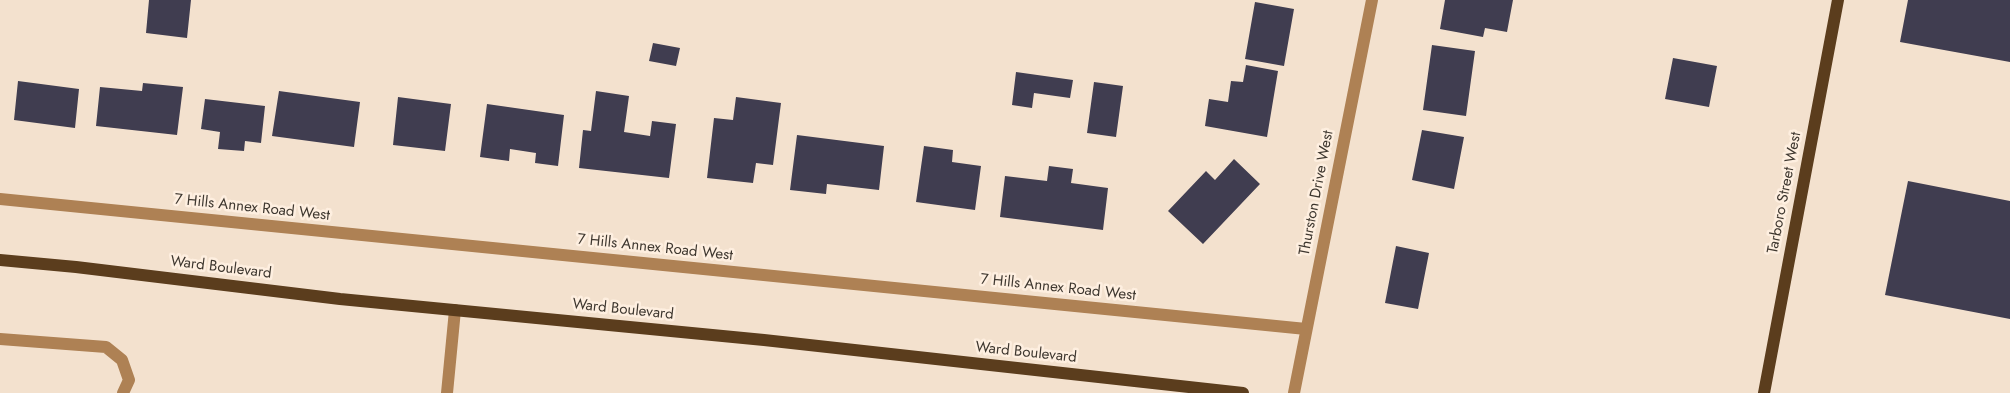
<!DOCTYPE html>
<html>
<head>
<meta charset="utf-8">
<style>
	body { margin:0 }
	canvas { display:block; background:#f3e1ce }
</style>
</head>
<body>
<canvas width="2010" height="393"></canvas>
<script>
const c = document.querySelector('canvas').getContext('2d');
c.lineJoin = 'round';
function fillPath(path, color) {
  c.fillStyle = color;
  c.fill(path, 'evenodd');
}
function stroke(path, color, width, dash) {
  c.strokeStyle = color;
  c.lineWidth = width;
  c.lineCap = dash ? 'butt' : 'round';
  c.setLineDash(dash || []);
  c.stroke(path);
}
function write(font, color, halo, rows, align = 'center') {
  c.font = font + ' Jost,sans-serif';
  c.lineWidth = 5;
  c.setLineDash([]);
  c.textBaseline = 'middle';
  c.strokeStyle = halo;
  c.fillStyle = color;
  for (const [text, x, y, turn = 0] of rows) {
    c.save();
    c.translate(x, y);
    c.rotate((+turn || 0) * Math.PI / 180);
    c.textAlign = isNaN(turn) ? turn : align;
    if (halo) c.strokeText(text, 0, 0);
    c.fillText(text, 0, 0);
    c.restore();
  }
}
const building = new Path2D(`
	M149,0H191L187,38L146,33Z
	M1445,0H1513L1507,32L1485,28L1483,37L1440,29Z
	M1908,0H2010V62L1900,42Z
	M1255,2L1294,9L1284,66L1245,59Z
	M653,43L680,48L676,66L649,61Z
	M1432,45L1475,51L1466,116L1423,110Z
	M1673,58L1717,66L1709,107L1665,99Z
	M1246,65L1278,71L1267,137L1205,126L1209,99L1228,102L1231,81L1243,82Z
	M1016,72L1073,80L1070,98L1034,93L1032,108L1012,105Z
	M18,81L79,89L75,128L14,120Z
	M1094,82L1123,86L1116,137L1087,133Z
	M143,83L183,87L177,135L96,126L100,87L142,91Z
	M279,91L360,102L354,147L272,136Z
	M596,91L629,96L624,132L650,136L652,121L676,124L669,178L579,168L583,130L591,131Z
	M398,97L451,104L445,151L393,145Z
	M736,97L781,103L773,165L756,163L753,183L707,178L714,118L733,120Z
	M205,99L265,106L261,143L245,141L244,151L218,149L220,132L201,129Z
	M487,104L564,115L558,166L535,163L536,153L510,149L509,161L480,157Z
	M1422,130L1464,137L1454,189L1412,180Z
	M797,135L884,146L879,190L827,184L826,194L790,190Z
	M924,146L953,150L952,162L981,166L975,210L916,202Z
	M1234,159L1260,184L1203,244L1168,211L1206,171L1215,180Z
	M1049,166L1073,169L1071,183L1108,188L1103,230L1000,217L1005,176L1047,181Z
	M1908,181L2010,201V319L1885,295Z
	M1396,246L1429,253L1418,309L1385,303Z`);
const minor = new Path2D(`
	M0,199L1306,329
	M0,339L106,347L122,360L129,380L123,393
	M447,393L455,310
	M1294,393L1372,0`);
const major = new Path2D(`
	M0,260L76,267L340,299L764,340L1243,393
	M1764,393L1838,0`);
const streetNames = [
	["Thurston Drive West",1317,193,-79],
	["Tarboro Street West",1785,193,-79],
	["7 Hills Annex Road West",252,208,6],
	["7 Hills Annex Road West",655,248,6],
	["Ward Boulevard",221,268,7],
	["7 Hills Annex Road West",1058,288,6],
	["Ward Boulevard",623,310,6],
	["Ward Boulevard",1026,353,6]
];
fillPath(building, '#403d50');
stroke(minor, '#ae8154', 12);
stroke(major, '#5b3d1d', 12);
write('15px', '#3e372f', '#feefe0', streetNames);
</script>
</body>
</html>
